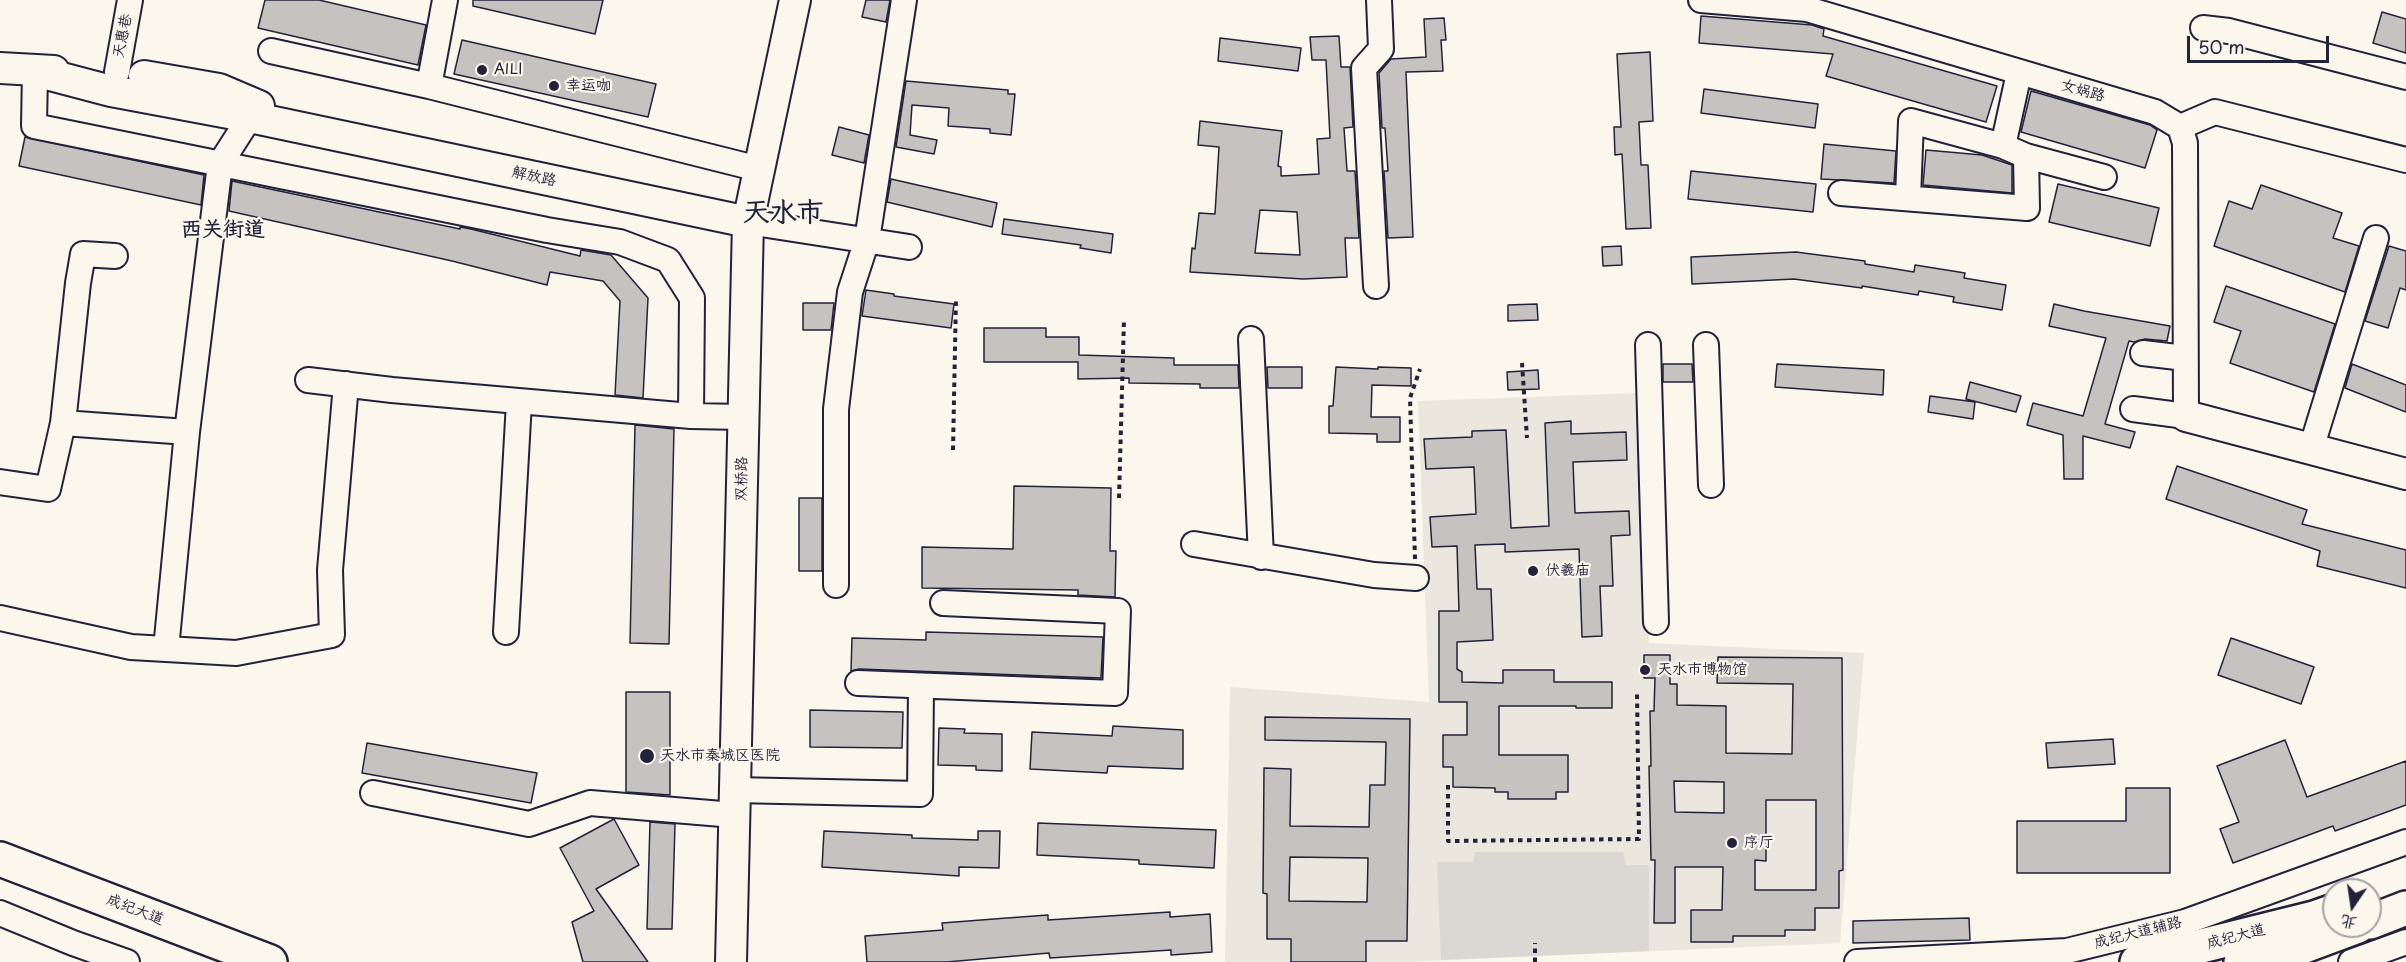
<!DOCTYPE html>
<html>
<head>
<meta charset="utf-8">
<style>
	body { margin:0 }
	#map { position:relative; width:2406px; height:962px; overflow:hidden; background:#fbf7ec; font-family:"Playpen Sans","LXGW WenKai TC",sans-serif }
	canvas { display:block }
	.north { position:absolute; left:2322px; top:878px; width:60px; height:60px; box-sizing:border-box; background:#fbf7ec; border:2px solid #a4a2a5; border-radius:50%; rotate:193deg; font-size:16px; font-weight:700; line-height:24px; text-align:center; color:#22223b }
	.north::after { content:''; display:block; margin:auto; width:21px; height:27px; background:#22223b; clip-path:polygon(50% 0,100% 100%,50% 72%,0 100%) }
	.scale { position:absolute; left:2187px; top:36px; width:142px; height:27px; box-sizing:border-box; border:3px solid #22223b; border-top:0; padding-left:8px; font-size:18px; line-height:21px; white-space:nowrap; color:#22223b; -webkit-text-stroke:4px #fbf7ec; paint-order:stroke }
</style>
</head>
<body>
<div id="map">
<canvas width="2406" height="962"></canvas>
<div class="north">北</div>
<div class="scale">50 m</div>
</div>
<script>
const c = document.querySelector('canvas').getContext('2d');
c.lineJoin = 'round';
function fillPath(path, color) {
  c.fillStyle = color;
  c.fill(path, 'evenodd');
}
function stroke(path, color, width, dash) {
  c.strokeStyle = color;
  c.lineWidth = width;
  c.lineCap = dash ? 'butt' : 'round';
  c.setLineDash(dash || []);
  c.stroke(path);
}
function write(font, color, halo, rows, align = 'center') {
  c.font = font + ' "Playpen Sans","LXGW WenKai TC",sans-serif';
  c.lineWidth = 4.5;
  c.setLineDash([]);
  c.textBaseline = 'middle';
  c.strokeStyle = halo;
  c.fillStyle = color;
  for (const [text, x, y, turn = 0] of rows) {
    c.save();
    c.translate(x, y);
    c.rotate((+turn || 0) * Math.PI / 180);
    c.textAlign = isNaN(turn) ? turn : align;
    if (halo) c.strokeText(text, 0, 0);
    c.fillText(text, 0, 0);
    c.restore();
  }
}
const built = new Path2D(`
	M1638,393L1649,643L1864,653L1840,943L1405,962H1225L1230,687L1429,702L1418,401Z`);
const green = new Path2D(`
	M1475,852H1623L1626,865H1649V951L1441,960L1437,862H1473Z`);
const building = new Path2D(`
	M265,0H319L426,25L418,65L258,28Z
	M473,0H603L595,34L473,6Z
	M866,0H890L886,22L862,17Z
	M2382,12L2406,19V53L2373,43Z
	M1701,16L1812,25L1824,29L1823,36L1997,86L1986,122L1826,76L1833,54L1699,43Z
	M1444,18L1446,40H1441L1443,71L1406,72L1413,237L1388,238L1384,171H1388L1385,128H1382L1379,73L1391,59L1426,57L1424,19Z
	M1339,36L1341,67H1350L1353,127L1344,128L1347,171H1355L1359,238H1345L1347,277L1303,279L1190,272L1192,248L1195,249L1199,213L1215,214L1219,147L1198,145L1200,121L1282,131L1278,166L1281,167V176L1319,174L1317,139L1330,138L1326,60H1312L1310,37ZM1260,210L1297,212L1300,255L1255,253Z
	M1220,38L1301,48L1298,71L1218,61Z
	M462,40L656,84L648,117L454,74Z
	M1650,52L1653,121L1639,122L1641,165H1648L1651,228L1626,229L1622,154L1615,155L1614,127H1621L1617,54Z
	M906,81L1008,90V94H1015L1011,135L990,133V129L948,126L949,108L912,105L910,135L937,140L934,154L896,147Z
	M1704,89L1818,104L1815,128L1701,113Z
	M2031,91L2150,125L2157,130L2145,168L2021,132Z
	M839,127L869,135L864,163L832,155Z
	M25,137L204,175L201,205L19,166Z
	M1824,144L1896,151L1894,183L1821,179Z
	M1926,150L1982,155L2012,165V193L1923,185Z
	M1691,171L1816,184L1813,212L1688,199Z
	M891,179L997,203L992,227L887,202Z
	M232,181L460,229V227L471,229L580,256L581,250L611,255L648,298L643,398L615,395L620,301L603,281L550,272L547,285L452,261L229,211Z
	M2058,184L2159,208L2150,246L2049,222Z
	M2261,185L2342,213L2333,238L2359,246L2345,292L2214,246L2229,201L2252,209Z
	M1004,219L1113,234L1111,253L1080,248L1081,245L1002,234Z
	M1621,246L1622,265L1603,266L1602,247Z
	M2389,246L2406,251V290L2400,288L2388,328L2365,321Z
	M1796,252L1865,261V264L1914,272L1915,265L1965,273L1964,278L2006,285L2002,310L1953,302L1954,297L1919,291L1918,295L1862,286V288L1794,279L1692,284L1691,257Z
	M2226,286L2335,324L2314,392L2230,363L2241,331L2214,322Z
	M866,290L894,294V296L954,304L951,328L862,316Z
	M803,303H834L831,330H803Z
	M1537,304L1538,320L1508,321V305Z
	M2054,304L2084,311L2170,326L2167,341L2145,339L2134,342L2129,341L2105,424L2135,432L2130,448L2083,436V479H2064L2063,435L2027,425L2033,403L2083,416L2106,338L2049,326Z
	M984,328H1046V337H1079V355L1174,358V365H1238L1239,388H1200V384L1129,383V378L1078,379V362H984Z
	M1663,364H1692L1693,382H1663Z
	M1777,364L1884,370L1883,395L1775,387Z
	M2352,364L2406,385V412L2345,388Z
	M1267,367H1302V388H1268Z
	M1336,367L1378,369V367L1411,368V386L1372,385L1371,417H1400V442H1377V434L1329,433V406H1333Z
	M1538,370L1539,389L1508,390L1507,372Z
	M1970,382L2021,396L2016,412L1966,399Z
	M1930,396L1975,402L1973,419L1928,412Z
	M1571,421V434L1626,432L1627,460L1573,462L1575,513L1629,511L1630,535L1611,536L1613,586H1600L1602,636L1582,637L1579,549L1505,552V544L1475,545L1477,589H1491L1493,640L1457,642V669L1462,672V682L1503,683V670H1554V682H1612V708H1576V706H1499V755H1568V792H1556V799H1508V792H1495V788L1453,787V767H1443V735H1467V702H1439V611H1459L1457,546L1432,547L1430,517L1476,514L1474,467L1426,469L1424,439L1472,437V431L1506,430L1511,528L1549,526L1545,423Z
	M635,425L674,429L669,644L630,643Z
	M2177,466L2307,510L2302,524L2406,550V588L2317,566L2320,551L2166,499Z
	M1014,486L1111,488L1110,551H1116L1115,597L1078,595V590L922,588V547L1013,549Z
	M799,498H822V571H799Z
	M926,632L1103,637L1101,678L859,669L851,671L852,638L926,640Z
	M2231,638L2314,667L2301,704L2218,675Z
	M1644,655H1670V684H1677V705L1726,706V753L1792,754L1793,684L1717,683L1718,657L1842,658L1843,870L1839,871V908H1815V930H1785V936H1733V942H1691V910H1722L1723,867H1675V923H1654L1655,860H1651L1649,766H1651L1650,711H1654L1655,678H1644ZM1674,781L1724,782V813L1675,812ZM1766,800H1816V890H1755V860L1766,861Z
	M626,692H670V795L626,792Z
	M810,710L903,712L902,748L810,747Z
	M1265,717L1410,719L1407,941H1366V962H1291V939H1267V894L1263,893L1264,768L1291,769L1290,826L1369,827L1370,785H1385L1386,742L1265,740ZM1290,857L1368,858L1367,902L1289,901Z
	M1113,726L1183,730V769L1108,766L1107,773L1030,769L1032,732L1112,736Z
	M939,728L965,729L964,733L1002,734V771L976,770V766L938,765Z
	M2113,739L2115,764L2048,768L2046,743Z
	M2285,740L2307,797L2406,761V805L2335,831L2333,826L2233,863L2220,829L2239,822L2217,766Z
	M367,743L537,773L531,803L362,773Z
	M2126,788H2170V873H2017V821H2126Z
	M614,819L639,865L596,889L648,962H583L572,922L594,911L560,848Z
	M650,822L675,824L672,929H647Z
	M1038,823L1216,830L1214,868L1139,864V860L1037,855Z
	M824,831L912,835V838L978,840V831H1000L999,868L959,867V876L822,867Z
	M1170,912V917L1210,914L1212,952L1171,955V950L1050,958L1049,953L947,962H867L865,936L943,930L942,923L1007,918L1048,915V920Z
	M1969,918L1970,940L1853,943V921Z`);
const path = new Path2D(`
	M1522,363L1527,438
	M953,450L956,297
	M1119,498L1124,319
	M1415,559L1410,398L1420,369
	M1448,785V841L1639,839L1637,693
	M1535,962V943`);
const minor = new Path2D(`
	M1701,0L1807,9L2155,112L2180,127L2185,143L2186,416L2133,409
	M2203,28L2229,31L2406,77
	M271,51L429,86L759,169
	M35,71L34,126L547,230L620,242L668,260L692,298L691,416L743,417
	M117,72L130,0
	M429,86L445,0
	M2180,127L2215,112L2406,160
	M2026,156L2104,177
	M1841,193L2027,208L2026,156L2003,146L2019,73
	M1908,198L1911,121L2003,146
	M748,222L909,247
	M1376,286L1364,68L1381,49L1379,0
	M1251,339L1261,557
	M1648,345L1656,622
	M1706,345L1711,485
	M2143,353L2185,358
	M308,380L392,390L691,416
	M63,423L78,283L83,254L115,256
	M2311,449L2376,238
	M0,482L48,489L63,423L187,432L220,164L250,117
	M1194,544L1374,575L1416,578
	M836,585V409L850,292L867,240L904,0
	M0,618L131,647L236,653L332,635L330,570L346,384
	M506,632L519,402
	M166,649L187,432
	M858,683L1115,693L1118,611L943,603
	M734,790L920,794L921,686
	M373,793L529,824L590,803L734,815
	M0,913L73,943L127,962
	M1857,962L2067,951L2185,922L2406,842
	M2351,962L2406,942`);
const major = new Path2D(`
	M0,68L54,71
	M35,71L111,91L250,117L748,222
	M144,76L219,89L259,106
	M2186,416L2406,474
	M731,962L748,222L795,0`);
const highway = new Path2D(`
	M0,859L270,962
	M2370,922L2406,908
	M2137,962L2314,918L2334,911
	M2241,962L2299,948L2358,926`);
const markers = [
	[482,70,6,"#22223b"],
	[554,86,6,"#22223b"],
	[1533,571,6,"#22223b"],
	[1645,670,6,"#22223b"],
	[647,756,8,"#22223b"],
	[1732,843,6,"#22223b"]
];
const streetNames = [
	["天惠巷",123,36,-79],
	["女娲路",2083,91,16],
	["解放路",534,177,12],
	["双桥路",742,479,-89],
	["成纪大道",135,910,21],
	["成纪大道辅路",2138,933,-14],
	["成纪大道",2236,937,-14]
];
const poiNames = [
	["AILI",494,70],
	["幸运咖",566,86],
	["伏羲庙",1545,571],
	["天水市博物馆",1657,670],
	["天水市秦城区医院",660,756],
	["序厅",1744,843]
];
const districtNames = [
	["西关街道",223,230]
];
const townNames = [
	["天水市",783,214]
];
fillPath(built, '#ebe7df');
fillPath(green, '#dbd8d3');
fillPath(building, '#c6c2c0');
stroke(building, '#22223b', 1.5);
stroke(minor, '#22223b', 28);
stroke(major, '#22223b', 34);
stroke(highway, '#22223b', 38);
stroke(path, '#22223b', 4, [4.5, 4.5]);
stroke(minor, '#fbf7ec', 24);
stroke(major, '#fbf7ec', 30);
stroke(highway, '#fbf7ec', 33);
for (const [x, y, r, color] of markers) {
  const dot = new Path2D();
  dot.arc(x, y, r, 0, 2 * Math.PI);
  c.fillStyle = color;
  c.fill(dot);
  stroke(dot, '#fbf7ec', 2);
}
write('15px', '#22223b', '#fbf7ec', streetNames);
write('15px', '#22223b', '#fbf7ec', poiNames, 'left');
write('bold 21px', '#22223b', '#fbf7ec', districtNames);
write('bold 27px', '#22223b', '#fbf7ec', townNames);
</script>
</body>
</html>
